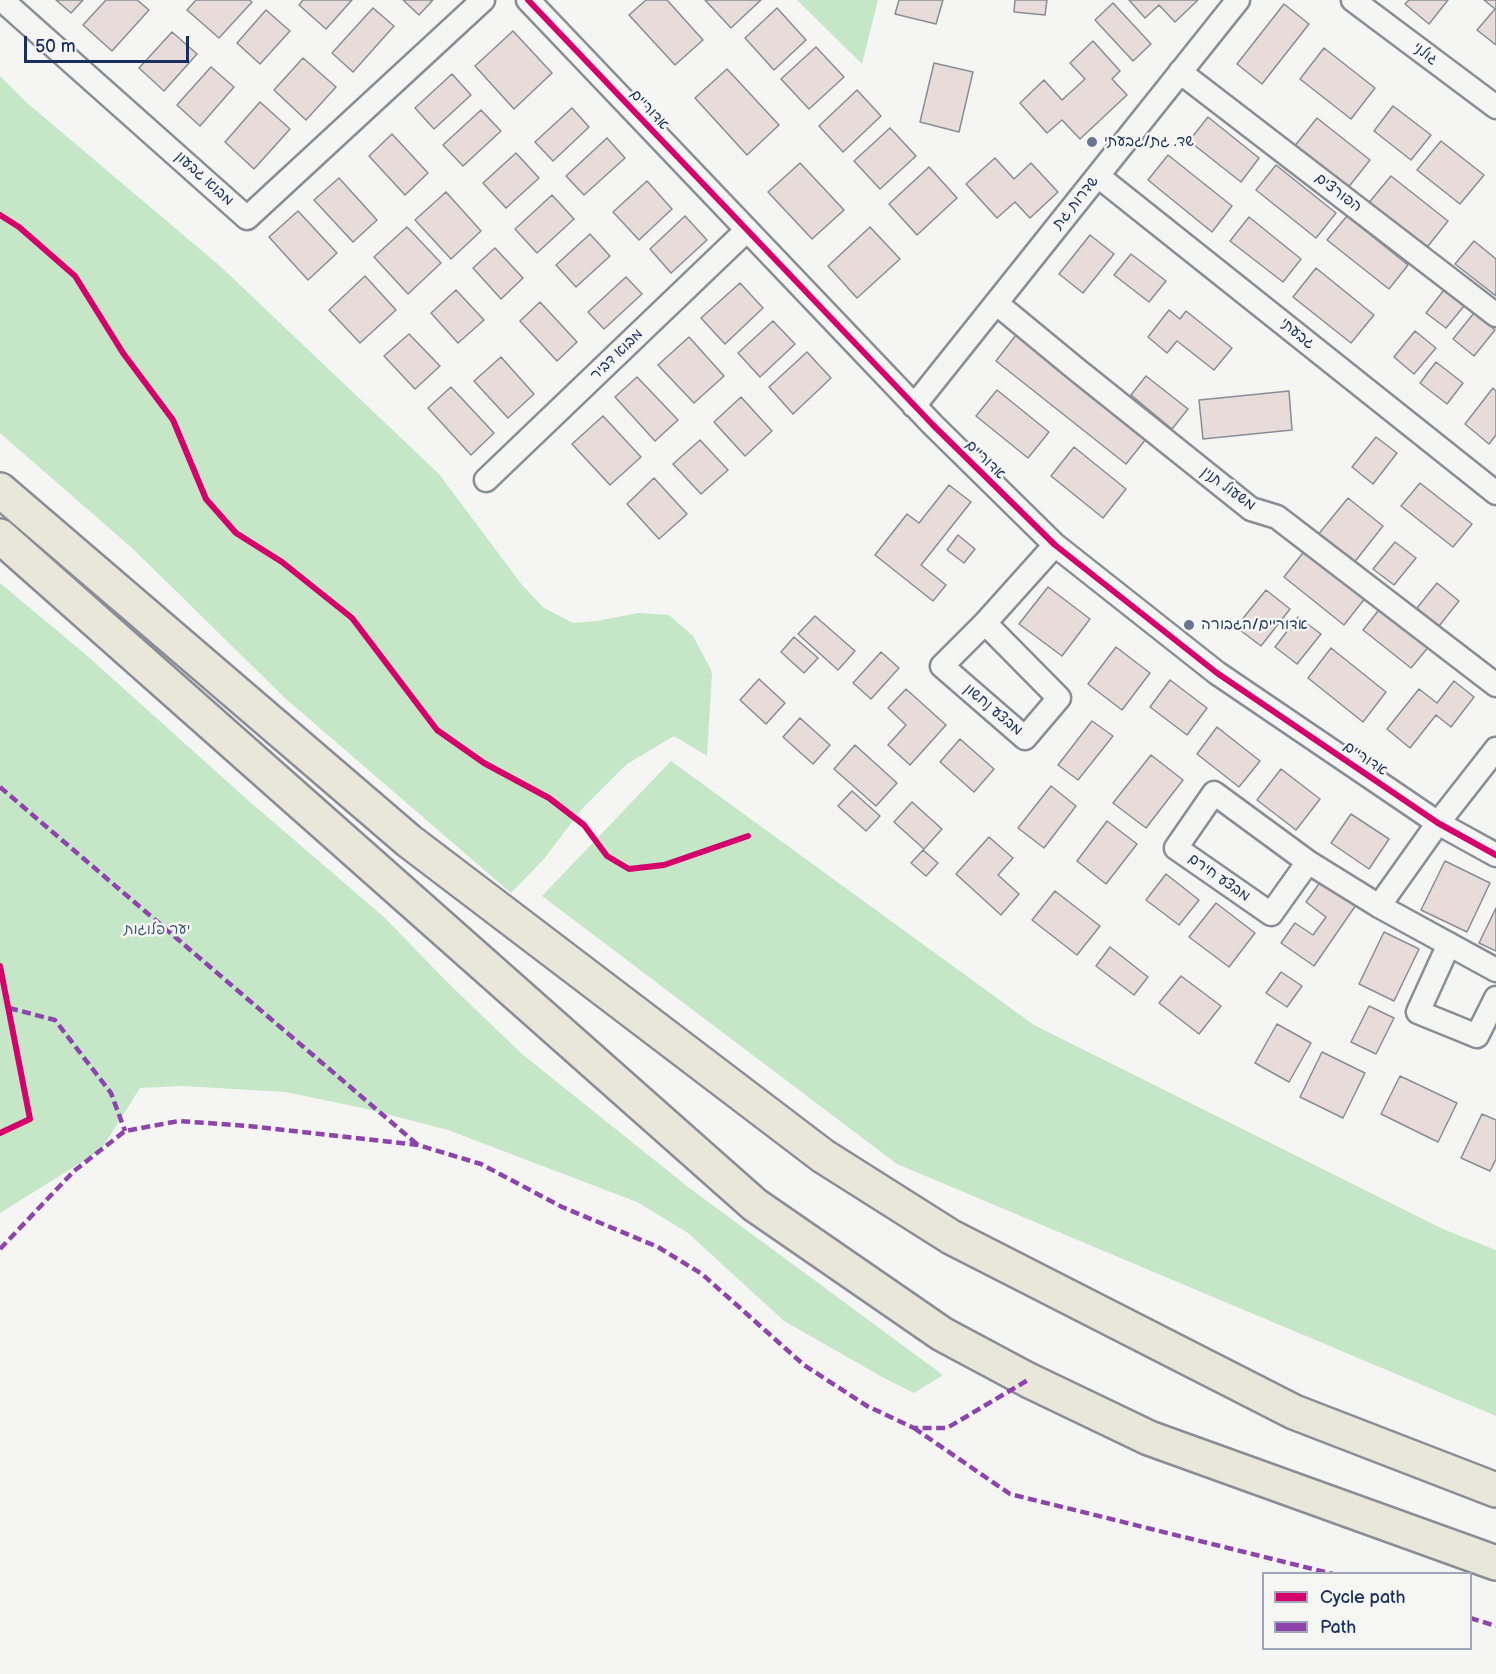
<!DOCTYPE html>
<html>
<head>
<meta charset="utf-8">
<style>
	body { margin:0 }
	#map { position:relative; width:1496px; height:1674px; overflow:hidden; background:#f5f5f3; font-family:"Balsamiq Sans",sans-serif }
	canvas { display:block }
	.legend { position:absolute; left:1262px; top:1572px; width:210px; height:78px; box-sizing:border-box; background:#f6f6f2; border:2px solid #9ea6b7; margin:0; padding:8px 10px; list-style:none; font-size:18px; color:#1b2f5e }
	.legend li { display:flex; align-items:center; gap:12px; height:30px }
	.legend b { width:30px; border:2px solid #9ea6b7 }
	.scale { position:absolute; left:24px; top:36px; width:165px; height:27px; box-sizing:border-box; border:3px solid #1b2f5e; border-top:0; padding-left:8px; font-size:18px; line-height:21px; white-space:nowrap; color:#1b2f5e; -webkit-text-stroke:4px #f6f6f2; paint-order:stroke }
</style>
</head>
<body>
<div id="map">
<canvas width="1496" height="1674"></canvas>
<ul class="legend">
<li><b style="height:8px;background:#d6006c"></b>Cycle path</li>
<li><b style="height:8px;background:#8e44ad"></b>Path</li>
</ul>
<div class="scale">50 m</div>
</div>
<script>
const c = document.querySelector('canvas').getContext('2d');
c.lineJoin = 'round';
function fillPath(path, color) {
  c.fillStyle = color;
  c.fill(path, 'evenodd');
}
function stroke(path, color, width, dash) {
  c.strokeStyle = color;
  c.lineWidth = width;
  c.lineCap = dash ? 'butt' : 'round';
  c.setLineDash(dash || []);
  c.stroke(path);
}
function write(font, color, halo, rows, align = 'center') {
  c.font = font + ' "Balsamiq Sans","Playpen Sans Hebrew",sans-serif';
  c.lineWidth = 5;
  c.setLineDash([]);
  c.textBaseline = 'middle';
  c.strokeStyle = halo;
  c.fillStyle = color;
  for (const [text, x, y, turn = 0] of rows) {
    c.save();
    c.translate(x, y);
    c.rotate((+turn || 0) * Math.PI / 180);
    c.textAlign = isNaN(turn) ? turn : align;
    if (halo) c.strokeText(text, 0, 0);
    c.fillText(text, 0, 0);
    c.restore();
  }
}
const green = new Path2D(`
	M797,0H878L862,64Z
	M0,76L26,102L220,266L439,474L522,585L544,608L573,623L596,621L639,613L669,615L693,636L711,670L712,675L707,756L674,736L627,764L582,809L543,860L511,893L286,699L132,548L0,433Z
	M0,583L84,653L250,802L384,917L447,982L522,1054L688,1187L943,1375L914,1393L884,1378L784,1321L688,1233L637,1202L448,1130L363,1108L285,1092L183,1086L140,1088L101,1150L0,1213Z
	M671,761L1034,1025L1443,1229L1496,1250V1416L897,1164L542,896Z`);
const building = new Path2D(`
	M56,0H83L71,13Z
	M106,0H137L149,10L112,51L83,25Z
	M196,0H249L252,2L219,38L187,10Z
	M303,0H352L326,29L299,5Z
	M403,0H433L419,15Z
	M646,0H667L703,40L675,65L629,15Z
	M705,0H761L731,28Z
	M899,0H943L936,24L895,14Z
	M1015,0H1047L1045,15L1014,12Z
	M1129,0H1198L1175,22L1159,5L1145,18Z
	M1409,0H1448L1429,24L1405,4Z
	M1484,0H1496V45L1477,30L1495,9Z
	M1113,3L1151,44L1133,61L1095,20Z
	M1284,4L1309,24L1262,84L1237,64Z
	M373,8L394,26L353,72L332,53Z
	M777,8L806,40L774,70L745,38Z
	M266,10L290,31L260,64L237,43Z
	M513,31L552,73L514,109L475,66Z
	M172,32L197,54L164,91L139,68Z
	M1093,41L1120,71L1112,79L1127,95L1080,139L1062,120L1047,133L1020,103L1044,80L1062,100L1085,79L1070,63Z
	M816,47L844,77L809,109L781,79Z
	M1324,48L1375,88L1351,119L1300,79Z
	M303,58L336,87L306,120L274,90Z
	M934,63L973,72L959,132L920,122Z
	M211,67L234,87L200,126L177,105Z
	M727,69L779,125L747,155L695,98Z
	M452,74L471,95L434,129L415,108Z
	M857,90L881,116L843,152L819,126Z
	M260,102L290,129L254,169L225,142Z
	M1393,106L1431,135L1411,160L1374,131Z
	M572,108L589,127L553,161L535,142Z
	M481,110L501,131L463,166L443,145Z
	M1208,117L1259,158L1241,182L1189,141Z
	M1317,118L1370,160L1347,189L1294,147Z
	M890,128L916,156L880,189L854,161Z
	M392,134L428,173L405,195L369,156Z
	M607,138L625,158L584,195L566,176Z
	M1441,141L1484,175L1460,204L1417,170Z
	M516,153L539,178L506,208L483,183Z
	M1168,155L1232,206L1212,232L1148,180Z
	M995,158L1014,179L1031,163L1058,192L1030,218L1015,202L997,218L966,184Z
	M800,163L844,210L812,239L768,192Z
	M1276,165L1336,213L1316,238L1256,190Z
	M929,167L957,198L917,235L889,204Z
	M1391,176L1448,221L1424,251L1367,205Z
	M339,178L377,220L353,242L314,200Z
	M647,181L672,209L639,240L613,212Z
	M446,192L481,231L451,259L415,220Z
	M552,195L574,219L537,253L515,229Z
	M298,211L337,253L308,280L269,237Z
	M685,216L707,240L671,273L650,249Z
	M1347,216L1408,265L1389,289L1327,240Z
	M1249,217L1301,259L1283,282L1230,241Z
	M407,227L441,263L408,294L374,257Z
	M870,227L900,259L857,298L828,266Z
	M590,234L610,256L576,287L556,265Z
	M1090,235L1114,254L1083,293L1059,274Z
	M1474,241L1496,259V296L1455,264Z
	M495,248L523,278L501,299L473,268Z
	M1131,254L1166,281L1149,302L1114,275Z
	M1316,268L1374,315L1351,343L1293,297Z
	M365,276L396,310L360,343L329,310Z
	M626,277L642,294L604,329L588,312Z
	M740,283L763,308L725,344L701,318Z
	M456,290L484,320L458,343L431,313Z
	M1444,290L1464,306L1446,328L1426,313Z
	M540,302L577,342L557,361L520,321Z
	M1169,310L1180,319L1186,311L1232,348L1214,370L1177,341L1167,353L1148,337Z
	M1474,313L1495,330L1474,356L1453,339Z
	M773,321L795,344L760,377L738,353Z
	M1415,331L1436,348L1414,374L1394,357Z
	M409,334L440,366L415,389L384,356Z
	M1016,335L1146,439L1126,464L996,361Z
	M689,337L724,376L694,403L658,365Z
	M807,352L831,378L793,414L769,387Z
	M501,357L534,394L508,418L474,381Z
	M1436,362L1463,383L1447,404L1420,383Z
	M1146,376L1188,409L1172,429L1131,395Z
	M637,377L678,420L655,441L615,397Z
	M451,387L494,433L471,455L428,408Z
	M1493,388L1496,391V435L1489,444L1465,424Z
	M997,390L1049,432L1028,458L976,416Z
	M1289,391L1292,430L1203,439L1199,400Z
	M741,397L772,431L745,456L714,422Z
	M603,416L641,457L610,485L572,444Z
	M1376,437L1397,453L1373,484L1352,467Z
	M700,440L728,470L701,494L673,464Z
	M1074,447L1126,489L1103,518L1051,476Z
	M654,478L687,514L659,539L627,504Z
	M1420,483L1472,524L1453,547L1401,506Z
	M949,485L971,502L921,565L946,585L933,601L875,555L907,514L919,523Z
	M1348,498L1383,526L1353,564L1317,536Z
	M958,535L975,549L964,563L947,550Z
	M1395,542L1416,558L1394,585L1373,569Z
	M1306,549L1366,597L1344,625L1284,577Z
	M1437,583L1459,601L1439,626L1417,608Z
	M1048,587L1090,619L1062,656L1019,624Z
	M1266,590L1290,609L1261,646L1236,627Z
	M1382,606L1430,645L1411,668L1363,630Z
	M815,616L855,651L838,670L798,634Z
	M1298,617L1321,634L1297,664L1275,647Z
	M794,637L818,658L804,673L781,652Z
	M1116,647L1150,673L1122,710L1088,684Z
	M1331,648L1386,692L1363,722L1308,678Z
	M881,652L899,668L871,699L853,683Z
	M759,679L785,703L766,724L740,700Z
	M1170,680L1207,708L1187,735L1150,707Z
	M1454,681L1474,697L1451,727L1436,715L1410,748L1387,729L1419,689L1437,703Z
	M906,689L946,725L910,765L888,745L906,725L888,708Z
	M800,718L830,745L813,764L783,737Z
	M1092,721L1113,736L1078,780L1058,765Z
	M1217,727L1260,761L1239,787L1197,754Z
	M960,739L994,769L974,792L940,762Z
	M855,745L897,783L876,806L834,769Z
	M1151,755L1183,780L1146,828L1113,803Z
	M1281,769L1320,799L1296,830L1257,800Z
	M1051,786L1076,806L1044,848L1018,828Z
	M852,791L880,816L866,831L838,806Z
	M912,802L942,829L924,849L894,822Z
	M1351,814L1389,839L1369,869L1331,843Z
	M1107,821L1137,844L1106,884L1077,861Z
	M989,837L1013,858L998,875L1019,894L1001,915L956,874Z
	M923,850L938,863L926,876L911,863Z
	M1445,861L1490,883L1467,932L1421,910Z
	M1166,874L1199,900L1179,925L1146,900Z
	M1321,881L1356,905L1314,966L1281,943L1295,923L1313,935L1326,917L1306,902Z
	M1055,891L1100,926L1077,955L1032,920Z
	M1216,903L1255,933L1229,967L1189,937Z
	M1496,908V951L1479,943Z
	M1384,932L1419,949L1394,1001L1359,984Z
	M1110,947L1148,977L1134,995L1096,966Z
	M1281,972L1302,986L1287,1007L1266,993Z
	M1181,976L1221,1006L1199,1034L1159,1003Z
	M1369,1006L1394,1018L1376,1054L1351,1042Z
	M1277,1024L1311,1043L1289,1082L1255,1063Z
	M1322,1052L1365,1073L1343,1118L1300,1097Z
	M1400,1076L1457,1103L1438,1142L1381,1114Z
	M1482,1114L1496,1120V1159L1490,1171L1461,1158Z`);
const minor = new Path2D(`
	M2,0L247,218L483,0
	M528,0L933,425L1055,545L1217,673L1438,823L1496,855
	M1353,0L1496,107
	M1180,72L1496,315
	M1098,176L1496,493
	M996,303L1076,369L1251,509L1277,517L1496,685
	M914,406L1238,0
	M486,480L747,230
	M985,623L1059,698L1025,738L942,666L985,623L1055,545
	M1308,862L1271,914L1176,848L1214,793L1308,862L1379,906L1496,970
	M1379,906L1438,823L1496,749
	M1449,944L1418,1012L1477,1036L1496,998`);
const highway = new Path2D(`
	M0,490L409,841L823,1156L951,1237L1294,1412L1496,1490
	M0,536L755,1205L942,1334L1028,1380L1149,1438L1496,1563`);
const quiet = new Path2D(`
	M0,787L418,1145
	M9,1008L55,1020L111,1093L125,1131
	M0,1249L74,1171L125,1131L179,1121L248,1126L418,1145L481,1164L562,1207L658,1247L702,1274L804,1365L867,1406L914,1428H947L1028,1380
	M914,1428L1010,1494L1333,1574
	M1470,1618L1496,1626`);
const cycleway = new Path2D(`
	M528,0L933,425L1055,545L1217,673L1438,823L1496,855
	M0,215L19,227L75,276L123,353L173,420L206,499L236,533L282,562L352,618L437,730L484,763L549,798L584,825L607,856L629,869L664,865L748,836
	M0,966L30,1119L0,1133`);
const markers = [
	[1092,142,6,"#677492"],
	[1189,625,6,"#677492"]
];
const streetNames = [
	["גולני",1425,54,37],
	["אדוריים",649,110,47],
	["מבוא גבעון",204,179,42],
	["הפורצים",1338,193,37],
	["שדרות גת",1076,203,-51],
	["גבעתי",1297,334,39],
	["מבוא דביר",617,355,-44],
	["אדוריים",985,460,44],
	["משעול תנין",1228,489,36],
	["מבצע נחשון",993,710,40],
	["אדוריים",1365,759,34],
	["מבצע חירם",1219,878,35]
];
const poiNames = [
	["שד. גת/גבעתי",1104,142],
	["אדוריים/הגבורה",1201,625]
];
const parkNames = [
	["יער פלוגות",157,930]
];
fillPath(green, '#c5e7c7');
fillPath(building, '#e7dcd9');
stroke(building, '#898d95', 1.5);
stroke(minor, '#898d95', 27);
stroke(highway, '#898d95', 38);
stroke(minor, '#f5f5f3', 22);
stroke(highway, '#e9e6da', 33);
stroke(quiet, '#8e44ad', 4.5, [9, 4.5]);
stroke(cycleway, '#d6006c', 6);
for (const [x, y, r, color] of markers) {
  const dot = new Path2D();
  dot.arc(x, y, r, 0, 2 * Math.PI);
  c.fillStyle = color;
  c.fill(dot);
  stroke(dot, '#f6f6f2', 2);
}
write('15px', '#1b2f5e', '#f6f6f2', streetNames);
write('15px', '#1b2f5e', '#f6f6f2', poiNames, 'left');
write('15px', '#3c5a6f', '#f6f6f2', parkNames);
</script>
</body>
</html>
